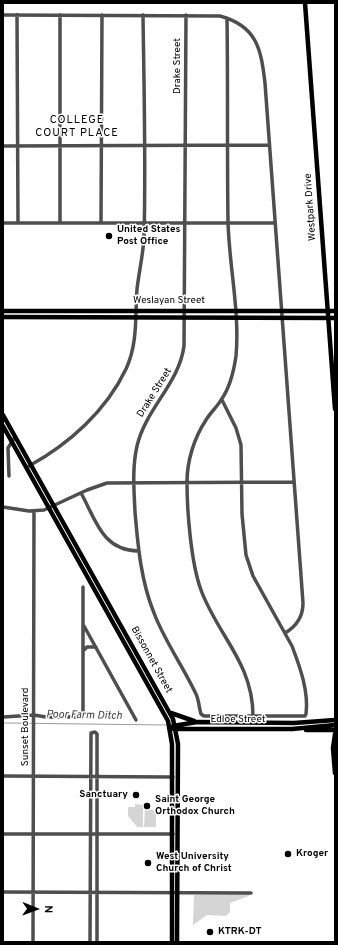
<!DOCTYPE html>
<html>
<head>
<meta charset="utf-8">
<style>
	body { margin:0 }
	#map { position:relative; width:338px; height:945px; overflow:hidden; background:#fff; font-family:Overpass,sans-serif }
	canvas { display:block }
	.frame { position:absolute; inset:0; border:4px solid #000; pointer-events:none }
	.north { position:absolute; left:16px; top:889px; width:40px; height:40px; -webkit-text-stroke:3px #fff; paint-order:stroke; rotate:91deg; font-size:11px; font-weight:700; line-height:16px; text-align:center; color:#000 }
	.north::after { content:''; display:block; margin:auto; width:14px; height:18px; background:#000; clip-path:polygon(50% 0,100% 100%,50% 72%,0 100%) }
</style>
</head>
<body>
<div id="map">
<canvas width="338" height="945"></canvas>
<div class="frame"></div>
<div class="north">N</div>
</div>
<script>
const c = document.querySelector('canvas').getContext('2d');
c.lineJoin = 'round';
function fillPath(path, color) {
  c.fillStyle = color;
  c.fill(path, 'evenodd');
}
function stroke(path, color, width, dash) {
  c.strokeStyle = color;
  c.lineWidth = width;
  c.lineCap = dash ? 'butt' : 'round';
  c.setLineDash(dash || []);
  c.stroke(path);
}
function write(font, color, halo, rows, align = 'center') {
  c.font = font + ' Overpass,sans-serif';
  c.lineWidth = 3;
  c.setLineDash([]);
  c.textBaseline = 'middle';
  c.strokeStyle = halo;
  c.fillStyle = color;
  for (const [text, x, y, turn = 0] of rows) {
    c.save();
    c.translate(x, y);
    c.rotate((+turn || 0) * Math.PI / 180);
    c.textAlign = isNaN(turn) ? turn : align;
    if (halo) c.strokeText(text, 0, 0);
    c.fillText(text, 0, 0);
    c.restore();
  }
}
const green = new Path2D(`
	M135,804L143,805V827H137L128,816V807H135Z
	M145,809L156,810V827H144Z
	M249,894V896L230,903V912L226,916L207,915L193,925L194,895Z`);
const stream = new Path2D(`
	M3,723L166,725`);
const minor = new Path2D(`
	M3,15L220,16C257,26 261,49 265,83L303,603C303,617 297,626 285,633
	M17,15L18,223
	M60,15V223
	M186,15L184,346C179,384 146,408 137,446C132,468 134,490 135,512C138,547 141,581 154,613C165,642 183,666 196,694C199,700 199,708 201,714L204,716H305L306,714C309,692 300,667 292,646L253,576L246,555L242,514L241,445L236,428L222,400
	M227,18C228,86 227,154 228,221C229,266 240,311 236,356C234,370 229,389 221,400C217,407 210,413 206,420C194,438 187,461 187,482C187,511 191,563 201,590C218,636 253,663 253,716
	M3,146L269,145
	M3,223H275
	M101,223L102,15
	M29,466C69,444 106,411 126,369C138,343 135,317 137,289C139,272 143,255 144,238C146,164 144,89 143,15
	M9,476L8,448L15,437
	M81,493C96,520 102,550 138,551
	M3,507L29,511L44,510L87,490L107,483L294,482
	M84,626L136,720
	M83,651L87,647H96
	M3,717L34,715L46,717H81L83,711V587
	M3,776L173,777
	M3,834H173
	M3,892L251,893
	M33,942L34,511
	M90,942L91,733L95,732L97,734V942`);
const major = new Path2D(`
	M305,3L335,409
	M3,311H335
	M3,317L335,318
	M3,415L173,719L178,744L177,942
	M3,426L168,721L172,744V942
	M171,713L194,721
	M173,726L197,722L294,723L335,720
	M173,729H292L335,725
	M306,730H335
	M335,734L333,748L335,773`);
const markers = [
	[109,236,4,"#000"],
	[136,795,4,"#000"],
	[147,806,4,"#000"],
	[288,854,4,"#000"],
	[148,863,4,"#000"],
	[210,932,4,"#000"]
];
const streetNames = [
	["Drake Street",178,66,-90],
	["Westpark Drive",311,207,-94],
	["Weslayan Street",169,301],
	["Drake Street",155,393,-58],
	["Bissonnet Street",151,660,61],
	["Edloe Street",238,720],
	["Sunset Boulevard",26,727,-90]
];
const poiNames = [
	["United States",117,230],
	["Post Office",117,242],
	["Sanctuary",128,795,"right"],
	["Saint George",155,800],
	["Orthodox Church",155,812],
	["Kroger",296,854],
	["West University",156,857],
	["Church of Christ",156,869],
	["KTRK-DT",218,932]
];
const neighbourhoodNames = [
	["COLLEGE",77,121],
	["COURT PLACE",77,134]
];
const waterNames = [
	["Poor Farm Ditch",84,716,1]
];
fillPath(green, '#d5d5d5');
stroke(stream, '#9c9c9c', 1);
stroke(minor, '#4e4e4e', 3.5);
stroke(major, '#000', 4.5);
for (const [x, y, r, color] of markers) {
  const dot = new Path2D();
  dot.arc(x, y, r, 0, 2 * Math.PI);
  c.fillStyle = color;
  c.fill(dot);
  stroke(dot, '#fff', 1.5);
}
write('10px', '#000', '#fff', streetNames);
write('bold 10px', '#000', '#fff', poiNames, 'left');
c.letterSpacing = '1px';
write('11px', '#000', '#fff', neighbourhoodNames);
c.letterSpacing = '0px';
write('italic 11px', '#3d3d3d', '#fff', waterNames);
</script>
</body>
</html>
